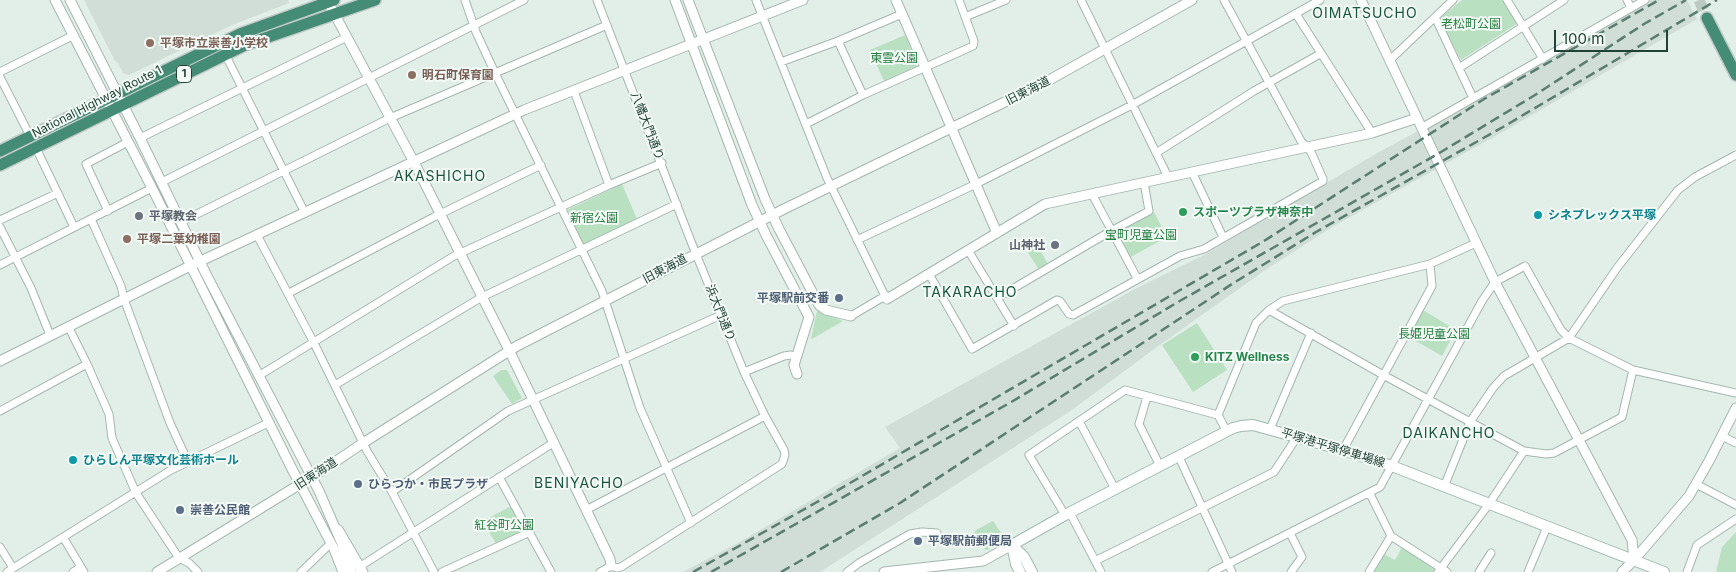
<!DOCTYPE html>
<html>
<head>
<meta charset="utf-8">
<style>
	body { margin:0 }
	#map { position:relative; width:1736px; height:572px; overflow:hidden; background:#e2eee8; font-family:Inter,sans-serif }
	canvas { display:block }
	.scale { position:absolute; left:1554px; top:30px; width:114px; height:22px; box-sizing:border-box; border:2px solid #204136; border-top:0; padding-left:6px; font-size:15px; line-height:18px; white-space:nowrap; color:#204136; -webkit-text-stroke:4px #f3faf6; paint-order:stroke }
</style>
</head>
<body>
<div id="map">
<canvas width="1736" height="572"></canvas>
<div class="scale">100 m</div>
</div>
<script>
const c = document.querySelector('canvas').getContext('2d');
c.lineJoin = 'round';
function fillPath(path, color) {
  c.fillStyle = color;
  c.fill(path, 'evenodd');
}
function stroke(path, color, width, dash) {
  c.strokeStyle = color;
  c.lineWidth = width;
  c.lineCap = dash ? 'butt' : 'round';
  c.setLineDash(dash || []);
  c.stroke(path);
}
function write(font, color, halo, rows, align = 'center') {
  c.font = font + ' Inter,"Noto Sans JP",sans-serif';
  c.lineWidth = 4;
  c.setLineDash([]);
  c.textBaseline = 'middle';
  c.strokeStyle = halo;
  c.fillStyle = color;
  for (const [text, x, y, turn = 0] of rows) {
    c.save();
    c.translate(x, y);
    c.rotate((+turn || 0) * Math.PI / 180);
    c.textAlign = isNaN(turn) ? turn : align;
    if (halo) c.strokeText(text, 0, 0);
    c.fillText(text, 0, 0);
    c.restore();
  }
}
const built = new Path2D(`
	M84,0H288L289,3L232,25L129,75L123,73L118,63L115,61Z
	M1650,0H1687L1697,19L1508,129L1332,227L1264,271L1161,344L1072,410L820,572H683L738,543L900,448L885,427L1137,288L1206,254L1379,152L1472,102Z`);
const green = new Path2D(`
	M1462,0H1504L1518,23L1461,60L1439,19Z
	M905,35L917,64V66L884,81L870,50Z
	M622,184L637,219L584,244L582,243L567,210Z
	M1154,212L1167,237L1129,258L1115,233Z
	M1037,245L1048,264L1039,270L1027,251Z
	M1423,310L1456,330L1442,356L1409,337Z
	M817,311L843,321L812,339H811Z
	M1197,323L1227,370L1193,392L1162,345Z
	M501,370H507L522,398L512,404L493,376Z
	M511,506L524,530L496,544L483,521Z
	M993,521L1004,537V541L987,550L984,549L974,533L976,530Z
	M1736,532V572H1716L1722,547Z
	M1402,547L1434,569V572H1374L1384,554L1395,560Z`);
const trunkTunnel = new Path2D(`
	M1699,0L1707,18`);
const minor = new Path2D(`
	M465,0L476,32L495,73L602,291L640,408L691,523
	M597,0L692,244L744,372L765,416L784,450L785,455L782,464L621,567L617,568L611,566L600,572
	M756,0L827,178L885,296L851,316
	M1081,0L1168,177
	M1507,0L1543,59
	M1627,0L1631,8
	M1296,14L1372,133
	M965,17L1006,0
	M1435,17L1473,98
	M838,41L863,95
	M225,54L305,213
	M1390,60L1453,0
	M781,62L838,41L902,14
	M1459,68L1564,0
	M0,72L74,35
	M0,77L30,136
	M574,91L609,185
	M806,124L863,95L973,46L974,41L959,0
	M1421,128L1645,0
	M140,138L347,37
	M36,148L74,227
	M1156,153L1254,91L1320,54
	M1192,172L1223,237
	M162,182L524,0
	M1092,194L1137,278
	M108,211L86,164L128,142
	M91,219L121,286L124,299L170,423L188,462
	M0,220L58,193
	M181,222L390,118L607,25
	M0,227L31,288L50,335
	M257,235L314,343L367,451L392,492L434,572
	M857,240L976,184L1132,105L1320,0
	M968,250L1014,326
	M0,265L152,188
	M929,274L972,349L1057,300L1060,301L1069,314L1073,315L1180,256L1204,249L1323,181V179L1311,152L1301,141L1224,0
	M289,293L434,217L541,165
	M997,298L1111,231L1149,211L1144,182
	M1269,310L1385,376L1524,451L1546,454L1554,453L1622,417L1633,370
	M87,364L109,414L112,438L136,493L179,558L189,563L198,572
	M744,372L784,356L791,355L796,358
	M260,375L454,256L609,185L662,163
	M335,385L482,297L677,204
	M1147,397L1139,424L1160,466
	M0,411L87,364L68,326
	M1218,415L1256,323L1269,310L1283,301L1430,264L1476,243
	M1079,421L1115,489
	M1270,429L1311,333
	M1722,436L1736,443
	M1343,450L1432,286L1430,264
	M1179,457L1232,572
	M499,477L551,572
	M1696,484L1736,505
	M1444,487L1470,422L1493,388L1504,376L1569,338L1617,268L1678,190L1695,177L1736,155
	M392,492L508,411L721,315
	M586,510L765,416
	M1070,513L1101,572
	M1065,515L1029,455L1125,390L1218,415L1227,432
	M339,529L364,572
	M1290,533L1302,557L1291,572
	M1391,536L1447,572
	M63,537L84,572
	M0,547L13,568
	M334,552L342,572
	M1095,561L1274,472L1297,437
	M7,572L171,470L268,423
	M73,572L81,567
	M301,572L331,543
	M359,572V567L367,562L553,443
	M442,572L530,532
	M847,572L859,563L910,534L922,532L937,533
	M1212,572L1380,487L1482,301L1495,282L1525,266L1561,330L1569,338L1633,370L1736,393
	M1369,572L1391,536L1370,494
	M1438,572L1489,504L1524,451
	M1479,572L1491,553
	M1528,572L1547,527
	M1687,572L1697,545L1736,519`);
const tertiary = new Path2D(`
	M55,0L152,188L292,469L334,549L351,572
	M70,0L140,138L206,274L319,491L352,567
	M327,0L414,162L509,350L610,559L611,566
	M675,0L752,205L766,235L809,317L794,365L797,374
	M688,0L765,199L779,229L819,305L826,310L851,316
	M896,0L997,233
	M1361,0L1495,282L1632,540L1634,560
	M885,296L887,299L1045,204L1372,133L1417,118
	M0,361L190,266L524,110L803,0
	M157,572L323,470L363,443L517,346L784,209L1044,83L1192,0
	M884,572L983,561L1012,545
	M1622,572L1634,560L1689,496L1709,461L1736,408`);
const secondary = new Path2D(`
	M1012,545L1065,515L1233,428L1241,426L1253,425L1343,450L1392,466L1664,572
	M1012,545L1024,557L1032,572
	M1012,545L1016,564L1020,572`);
const trunk = new Path2D(`
	M1707,18L1736,75
	M0,151L240,34L334,0
	M0,165L245,45L375,0`);
const rail = new Path2D(`
	M693,572L833,493L1264,241L1484,99L1659,0
	M711,572L1013,401L1178,302L1441,152L1535,95L1644,24L1686,0
	M781,572L900,503L1232,284L1316,232L1503,127L1717,0`);
const markers = [
	[150,43,5,"#8d6e63"],
	[412,75,5,"#8d6e63"],
	[1183,212,5,"#2e9e5b"],
	[1538,215,5,"#0f9aa8"],
	[139,216,5,"#6b7280"],
	[127,239,5,"#8d6e63"],
	[1055,245,5,"#6b7280"],
	[839,298,5,"#5c6f8a"],
	[1195,357,5,"#2e9e5b"],
	[73,460,5,"#0f9aa8"],
	[358,484,5,"#5c6f8a"],
	[180,510,5,"#5c6f8a"],
	[918,541,5,"#5c6f8a"]
];
const shields = [
	[184,74,15]
];
const shieldNames = [
	["1",184,74]
];
const parkNames = [
	["老松町公園",1471,24],
	["東雲公園",894,58],
	["新宿公園",594,218],
	["宝町児童公園",1141,235],
	["長姫児童公園",1434,334],
	["紅谷町公園",504,525]
];
const educationNames = [
	["平塚市立崇善小学校",160,43],
	["明石町保育園",422,75],
	["平塚二葉幼稚園",137,239]
];
const streetNames = [
	["旧東海道",1028,91,-27],
	["National Highway Route 1",97,102,-27],
	["八幡大門通り",647,126,69],
	["旧東海道",665,269,-28],
	["浜大門通り",720,313,68],
	["平塚港平塚停車場線",1333,448,17],
	["旧東海道",316,474,-33]
];
const leisureNames = [
	["スポーツプラザ神奈中",1193,212],
	["KITZ Wellness",1205,357]
];
const cultureNames = [
	["シネプレックス平塚",1548,215],
	["ひらしん平塚文化芸術ホール",83,460]
];
const worshipNames = [
	["平塚教会",149,216],
	["山神社",1045,245,"right"]
];
const serviceNames = [
	["平塚駅前交番",829,298,"right"],
	["ひらつか・市民プラザ",368,484],
	["崇善公民館",190,510],
	["平塚駅前郵便局",928,541]
];
const neighbourhoodNames = [
	["OIMATSUCHO",1365,14],
	["AKASHICHO",440,177],
	["TAKARACHO",970,293],
	["DAIKANCHO",1449,434],
	["BENIYACHO",579,484]
];
fillPath(built, '#d0ded7');
fillPath(green, '#b9e1c1');
stroke(trunkTunnel, '#bbcbc4', 11, [11, 5.5]);
stroke(minor, '#a4b7af', 9);
stroke(tertiary, '#a4b7af', 11);
stroke(secondary, '#9fbbaf', 12);
stroke(trunk, '#c1cac7', 14);
stroke(minor, '#fff', 7);
stroke(tertiary, '#fff', 9);
stroke(secondary, '#fff', 10);
stroke(trunk, '#458c76', 11);
stroke(rail, '#5a7d71', 2.5, [10, 5]);
for (const [x, y, r, color] of markers) {
  const dot = new Path2D();
  dot.arc(x, y, r, 0, 2 * Math.PI);
  c.fillStyle = color;
  c.fill(dot);
  stroke(dot, '#f3faf6', 2);
}
for (const [x, y, w] of shields) {
  const box = new Path2D();
  box.roundRect(x - w / 2, y - 8.5, w, 17, 4);
  c.fillStyle = '#f3faf6';
  c.fill(box);
  stroke(box, '#204136', 1);
}
write('bold 11px', '#204136', null, shieldNames);
write('12px', '#267d40', '#f3faf6', parkNames);
write('bold 12px', '#785e54', '#f3faf6', educationNames, 'left');
write('12px', '#204136', '#f3faf6', streetNames);
write('bold 12px', '#27864d', '#f3faf6', leisureNames, 'left');
write('bold 12px', '#0d838f', '#f3faf6', cultureNames, 'left');
write('bold 12px', '#5b616d', '#f3faf6', worshipNames, 'left');
write('bold 12px', '#4e5e75', '#f3faf6', serviceNames, 'left');
c.letterSpacing = '1px';
write('14px', '#195642', '#f3faf6', neighbourhoodNames);
c.letterSpacing = '0px';
</script>
</body>
</html>
